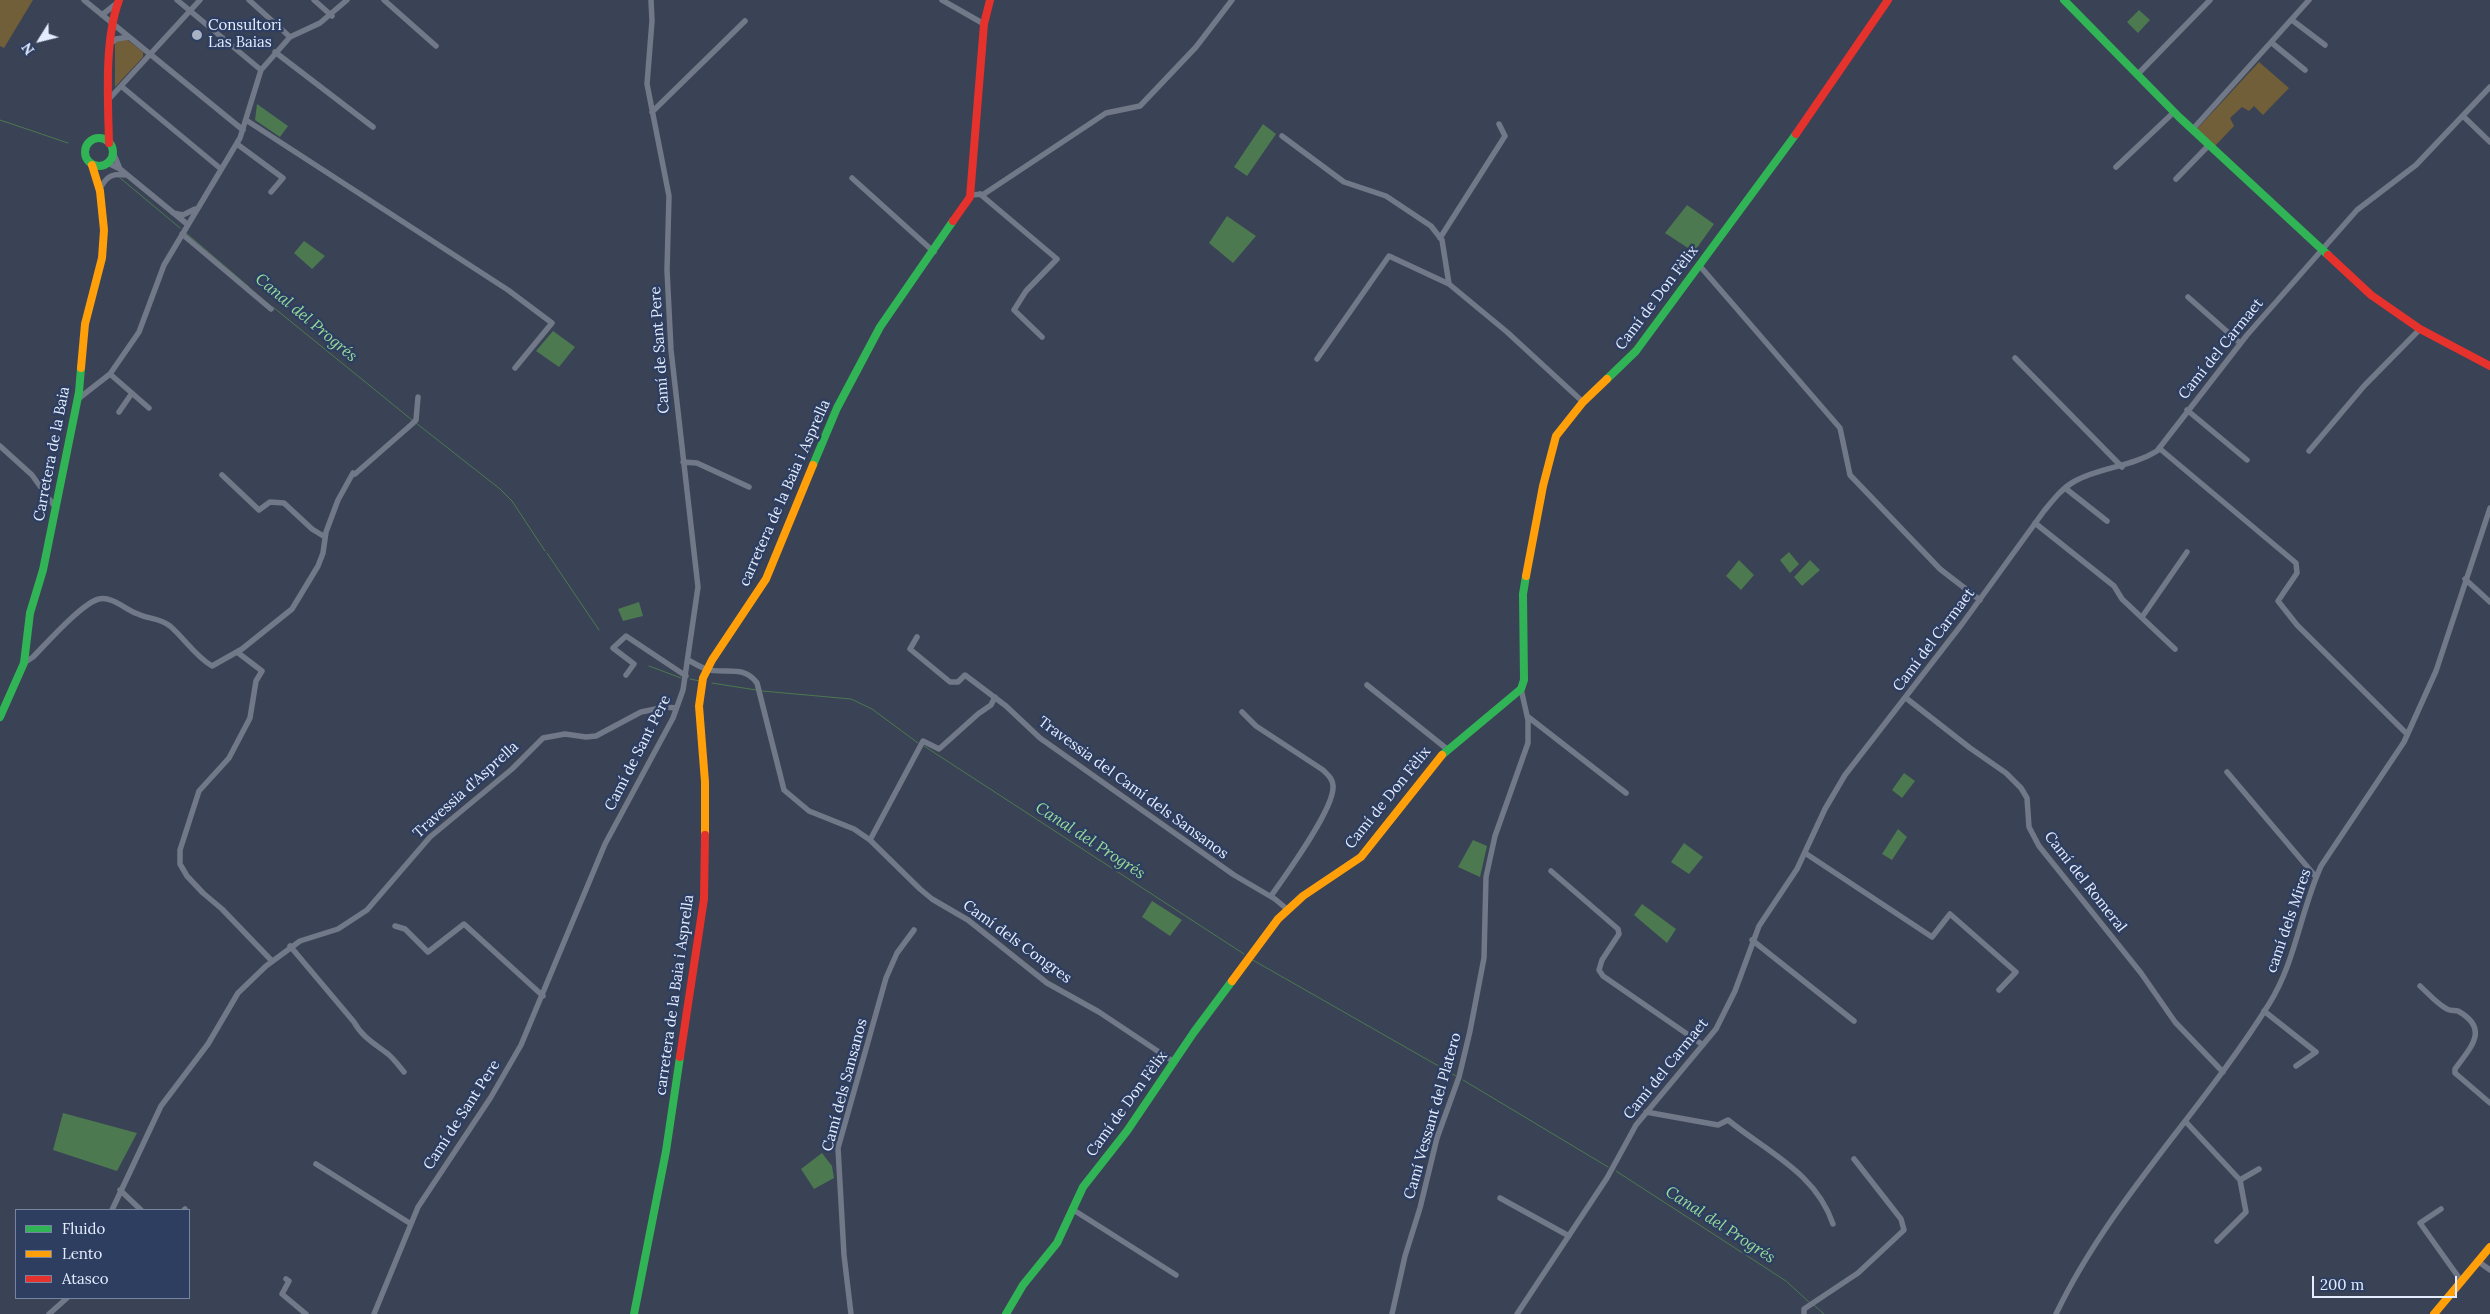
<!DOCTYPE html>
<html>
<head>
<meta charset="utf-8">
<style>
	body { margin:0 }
	#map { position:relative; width:2490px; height:1314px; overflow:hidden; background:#3a4255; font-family:Lora,serif }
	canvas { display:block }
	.legend { position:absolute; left:15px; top:1209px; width:175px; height:90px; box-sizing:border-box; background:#2e3e61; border:1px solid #7784a0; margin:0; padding:6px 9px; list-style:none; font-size:15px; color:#e4edff }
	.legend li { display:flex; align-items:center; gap:10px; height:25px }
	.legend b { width:25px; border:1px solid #7784a0 }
	.north { position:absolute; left:15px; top:15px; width:50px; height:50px; -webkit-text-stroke:4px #2e3e61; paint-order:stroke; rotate:234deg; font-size:14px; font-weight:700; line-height:20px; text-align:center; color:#e4edff }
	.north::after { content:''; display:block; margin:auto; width:18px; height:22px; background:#e4edff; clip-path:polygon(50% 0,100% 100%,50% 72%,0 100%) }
	.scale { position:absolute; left:2312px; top:1276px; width:145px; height:22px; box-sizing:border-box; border:2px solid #e4edff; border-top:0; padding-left:6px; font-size:15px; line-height:18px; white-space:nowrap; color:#e4edff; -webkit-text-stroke:4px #2e3e61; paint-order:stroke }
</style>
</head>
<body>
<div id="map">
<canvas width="2490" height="1314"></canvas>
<ul class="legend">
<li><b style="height:6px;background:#30b455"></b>Fluido</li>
<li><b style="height:6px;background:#ff9f0a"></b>Lento</li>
<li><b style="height:6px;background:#e5322d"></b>Atasco</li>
</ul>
<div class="north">N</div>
<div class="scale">200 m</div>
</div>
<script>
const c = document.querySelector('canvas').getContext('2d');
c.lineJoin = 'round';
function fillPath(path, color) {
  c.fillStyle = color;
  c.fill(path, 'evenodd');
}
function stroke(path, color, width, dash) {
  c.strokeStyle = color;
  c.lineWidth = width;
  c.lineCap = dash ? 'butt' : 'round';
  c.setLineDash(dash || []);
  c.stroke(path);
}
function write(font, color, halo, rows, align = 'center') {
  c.font = font + ' Lora,serif';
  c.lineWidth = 5;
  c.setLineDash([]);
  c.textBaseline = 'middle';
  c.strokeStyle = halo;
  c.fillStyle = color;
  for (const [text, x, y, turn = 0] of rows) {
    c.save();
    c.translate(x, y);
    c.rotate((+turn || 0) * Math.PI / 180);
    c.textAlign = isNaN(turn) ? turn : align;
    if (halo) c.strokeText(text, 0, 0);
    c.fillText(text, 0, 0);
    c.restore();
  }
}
const green = new Path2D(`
	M0,0H33L4,48L0,46Z
	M125,38L143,52V57L115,87V42Z
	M2259,62L2289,88L2263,115L2254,106L2249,111L2242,107L2230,118L2234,126L2215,146L2196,130Z`);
const water = new Path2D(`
	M2139,10L2150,20L2138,33L2127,22Z
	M257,104L288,126L280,137L255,120Z
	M1263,124L1276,134L1247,176L1234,167Z
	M1687,205L1714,224L1694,252L1665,233Z
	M1227,216L1256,236L1233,263L1209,243Z
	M304,241L325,256L312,269L294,253Z
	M553,331L575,347L559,367L536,351Z
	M1789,552L1799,564L1790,573L1780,560Z
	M1739,560L1754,575L1741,590L1726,576Z
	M1810,560L1820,570L1802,586L1794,577Z
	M639,602L643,616L623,621L618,609Z
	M1904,773L1915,781L1902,798L1892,790Z
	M1898,829L1907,837L1892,860L1882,854Z
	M1473,840L1487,846L1480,877L1458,867Z
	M1684,843L1703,857L1689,874L1671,862Z
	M1152,901L1182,920L1170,936L1142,917Z
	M1642,904L1676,929L1667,943L1634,915Z
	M63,1113L137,1133L117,1171L53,1150Z
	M822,1153L832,1166L834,1178L814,1189L801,1169Z`);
const stream = new Path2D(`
	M0,120L68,143
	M119,177L180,228
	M186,233L249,287
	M273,307L412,420
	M416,423L500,489L512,501L545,551
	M547,553L599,630
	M649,666L681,678
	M690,679L700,681
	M712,683L756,690
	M762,691L851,699L872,709L918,743
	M924,746L1244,954
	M1251,959L1456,1076
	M1463,1080L1608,1167
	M1616,1171L1786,1281L1809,1302
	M1814,1305L1824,1314`);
const street = new Path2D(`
	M84,0L243,130
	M177,0L261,70
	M249,0L290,37
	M314,0L332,16
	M384,0L436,46
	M942,0L984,24
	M102,15L117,3
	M2292,20L2325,45
	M111,43L116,39L129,37
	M2272,43L2305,70
	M275,52L373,127
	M2138,74L2210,0
	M121,86L221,169
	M109,99L200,0
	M652,112L745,21
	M2463,116L2490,142
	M246,120L508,290L552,323L515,368
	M2192,130L2309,0
	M1282,136L1344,182L1386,196L1431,226L1442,240L1449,284L1507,332L1583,402
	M237,144L283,178L271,192
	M113,152L120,169
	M108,163L120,169L187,224
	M2116,167L2174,112
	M852,178L934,252
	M2176,179L2209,145
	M101,187C107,176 113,173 126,175
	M980,194L1057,259L1026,291L1014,310L1042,337
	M970,195L984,194L1106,113L1140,106L1196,47L1232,0
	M173,213L183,215L195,209
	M182,234L271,309
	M1440,238L1505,136L1499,124
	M1699,265L1840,428L1850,475L1940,569L1980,600
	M2188,297L2240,343
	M2015,358L2122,467
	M1317,359L1389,256L1449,284
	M110,374L149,408
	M78,399L110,374L139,332L164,265L240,138L261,70L290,37L320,23L347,0
	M2187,410L2247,460
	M119,412L132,393
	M0,446L32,475L55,507
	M2159,448L2296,563L2297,573L2278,601L2297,625L2407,734
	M2309,451L2364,386L2420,329
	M683,462L697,463L749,487
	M355,474L412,424L416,420L418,397
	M222,475L259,510L270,502L284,503L312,529L325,537
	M2065,488L2107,521
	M2035,523L2114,586L2122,599L2175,649
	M2465,579L2490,602
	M2142,617L2187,552
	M917,637L910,649L950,682H958L965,675L1006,706L1040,738L1234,875L1275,899L1288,910
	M237,652L262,671L256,681L250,718L229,758L199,791L180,850V864L187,876L203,893L222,909L272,961
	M688,660C694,663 700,667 706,669C725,675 743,664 757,683L784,790L809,811L854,829L870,840L920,889L932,899L968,920L1047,983L1099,1012L1174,1062
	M24,663L33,657C46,644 82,603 99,599C112,596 126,610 138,614C148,619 160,618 170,626C185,639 195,656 212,666L242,649L292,609L318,566L323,553L326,532L338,500L353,473
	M626,675L634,664L613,648L626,636L686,676
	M1367,685L1447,749
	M1906,698L1970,748L2006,773L2021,788L2027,798L2029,827L2039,846L2141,973L2175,1022L2223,1072
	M1242,712L1256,726L1323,770C1328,775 1333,779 1333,786C1335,808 1285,876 1271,896
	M1527,716L1626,793
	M2227,772L2316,877
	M870,840L923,741L939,749L978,714L991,705L995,697
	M1805,853L1932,937L1950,914L2016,972L1999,990
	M1551,871L1618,929L1619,934L1602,960L1599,970L1603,976L1703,1045
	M395,926L405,929L428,952L464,924L543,996
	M1752,940L1854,1021
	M290,946L354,1022C362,1037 375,1044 388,1054C394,1059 399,1066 404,1072
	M2420,986C2428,993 2437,1004 2447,1009C2450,1011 2455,1010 2458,1011C2490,1029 2471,1047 2455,1069V1073L2490,1103
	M2264,1011L2316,1052L2296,1066
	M1646,1112L1718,1125L1728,1120C1767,1152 1816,1173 1833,1224
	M2186,1122L2240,1180L2246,1212L2217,1241
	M316,1164L411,1224
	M2240,1180L2259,1169
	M120,1190L141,1210
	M1500,1198L1569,1236
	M1072,1209L1176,1275
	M2441,1209L2420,1223L2462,1282
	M112,1210L161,1106L208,1044L238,993L266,966L300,941L338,929L367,910L430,837L512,769L543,738L565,734L586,737L596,736L641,712L665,707L676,708
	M184,1210L185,1209
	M2479,1262L2490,1270
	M286,1279L289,1281L282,1294L306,1314
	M49,1314L67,1298
	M374,1314L418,1207L491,1097L521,1045L605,844L673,718L683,690L698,587L671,350L667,270L669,196L647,84L652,21L651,0
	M851,1314L844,1255L838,1148L886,978L897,953L914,930
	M1392,1314L1405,1256L1420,1208L1437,1138L1459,1077L1470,1031L1484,958L1486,877L1495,836L1528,743V720L1521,689
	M1517,1314L1607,1178L1636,1125L1716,1029L1735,991L1759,926L1797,869L1825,809L1845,775L1962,624L2044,511C2053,500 2062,488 2075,481C2101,467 2131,467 2157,451L2247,335L2357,210L2416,165L2490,87
	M1804,1314V1309L1858,1273L1904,1230L1901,1219L1854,1159
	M2056,1314C2110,1201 2203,1110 2269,1004C2296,961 2300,912 2321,866L2404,742L2436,671L2490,508`);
const fast = new Path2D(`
	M2064,0L2179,117L2328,255
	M85 152a14 14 0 1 1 28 0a14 14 0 1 1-28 0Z
	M1607,379L1636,351L1796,134
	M813,465L837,408L880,327L953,221
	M0,717L24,663L30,613L43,570L79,392L81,368
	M1442,755L1521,689L1524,680L1523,594L1526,576
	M634,1314L666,1151L680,1057
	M1006,1314L1023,1285L1057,1243L1083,1187L1127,1131L1194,1032L1232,981`);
const slow = new Path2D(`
	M81,368L85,324L102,258L104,230L100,191L92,165
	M1526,576L1543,486L1556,436L1583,402L1607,379
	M705,835V782L699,706L703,678L712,660L766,579L813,465
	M1232,981L1278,919L1303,896L1361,857L1442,755
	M2434,1314L2490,1247`);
const jam = new Path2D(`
	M1796,134L1888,0
	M109,143C108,100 104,40 119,0
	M953,221L970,197L984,24L990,0
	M2328,255L2371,295L2420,329L2490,366
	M680,1057L704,899L705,835`);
const markers = [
	[197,35,6,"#a8b1c4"]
];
const poiNames = [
	["Consultori",208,26],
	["Las Baias",208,43]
];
const streetNames = [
	["Camí de Don Fèlix",1657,298,-53],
	["Camí del Carmaet",2221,349,-51],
	["Camí de Sant Pere",660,350,-94],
	["Carretera de la Baia",52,454,-79],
	["carretera de la Baia i Asprella",785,493,-66],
	["Camí del Carmaet",1934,640,-53],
	["Camí de Sant Pere",638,753,-63],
	["Travessia del Camí dels Sansanos",1133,788,36],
	["Travessia d'Asprella",466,790,-42],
	["Camí de Don Fèlix",1388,798,-51],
	["Camí del Romeral",2085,882,52],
	["camí dels Mires",2289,921,-71],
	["Camí dels Congres",1017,942,36],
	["carretera de la Baia i Asprella",675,995,-82],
	["Camí del Carmaet",1666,1069,-51],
	["Camí dels Sansanos",845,1085,-75],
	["Camí de Don Fèlix",1127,1104,-54],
	["Camí de Sant Pere",462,1115,-57],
	["Camí Vessant del Platero",1433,1116,-74]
];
const waterNames = [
	["Canal del Progrés",306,318,40],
	["Canal del Progrés",1090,841,33],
	["Canal del Progrés",1720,1225,33]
];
fillPath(green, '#705f38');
fillPath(water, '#4c7950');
stroke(stream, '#4c7950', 1);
stroke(street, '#717887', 5.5);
stroke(fast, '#30b455', 8);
stroke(slow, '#ff9f0a', 8);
stroke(jam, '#e5322d', 8);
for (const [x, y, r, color] of markers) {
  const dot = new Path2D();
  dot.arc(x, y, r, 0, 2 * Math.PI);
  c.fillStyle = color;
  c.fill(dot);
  stroke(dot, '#2e3e61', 2);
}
write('15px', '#e4edff', '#2e3e61', poiNames, 'left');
write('15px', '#e4edff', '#2e3e61', streetNames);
write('italic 16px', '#96dd99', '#2e3e61', waterNames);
</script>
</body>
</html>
